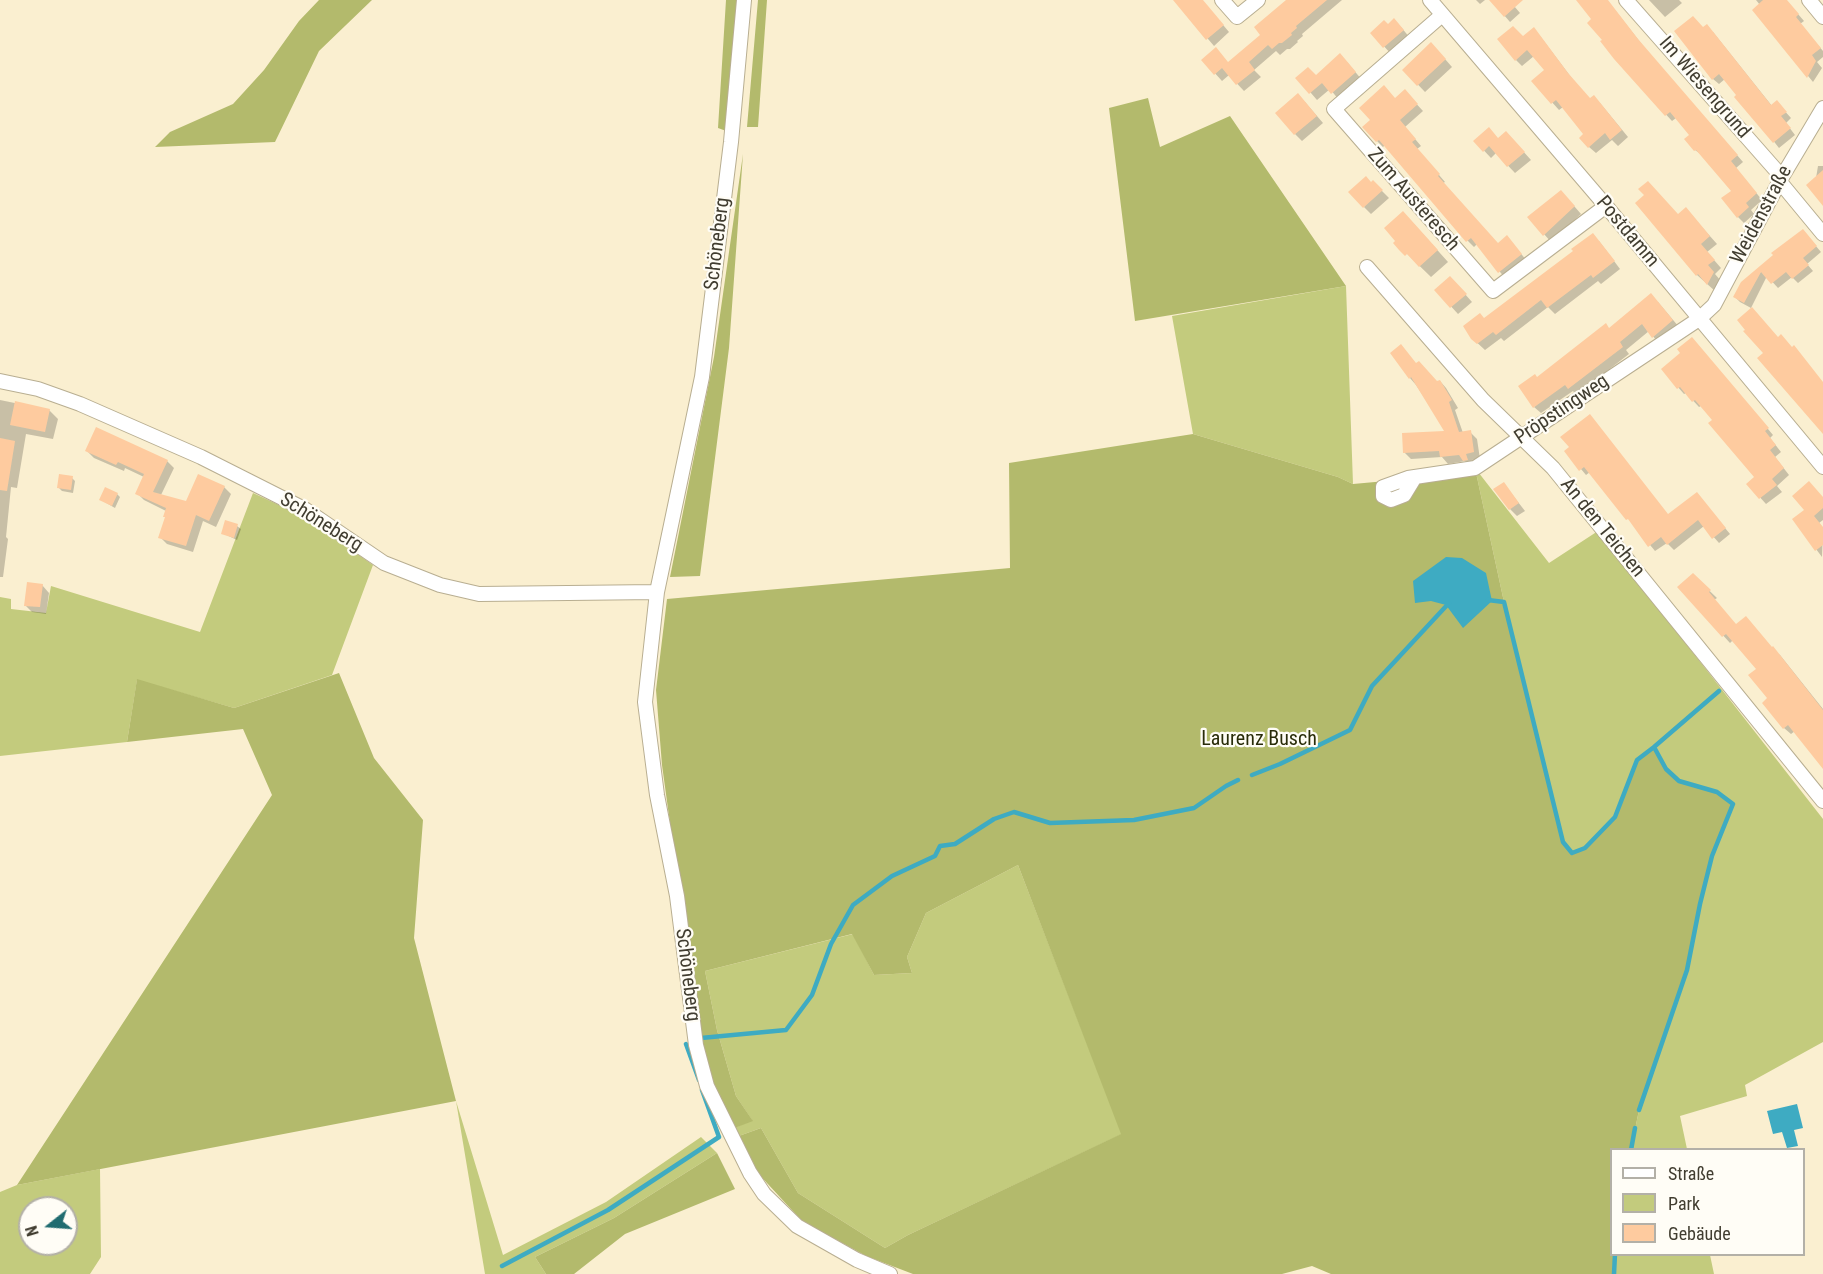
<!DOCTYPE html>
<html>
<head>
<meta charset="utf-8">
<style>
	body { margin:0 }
	#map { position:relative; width:1823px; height:1274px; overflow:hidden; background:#faefd0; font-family:"Roboto Condensed",sans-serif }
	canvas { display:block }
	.legend { position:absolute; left:1610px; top:1148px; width:195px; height:108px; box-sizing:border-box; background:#fffdf6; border:2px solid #b3b0a7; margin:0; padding:8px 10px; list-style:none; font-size:18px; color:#413d30 }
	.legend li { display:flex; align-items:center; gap:12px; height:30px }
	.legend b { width:30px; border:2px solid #b3b0a7 }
	.north { position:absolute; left:18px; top:1196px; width:60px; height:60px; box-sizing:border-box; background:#fffdf6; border:2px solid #b3b0a7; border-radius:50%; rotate:253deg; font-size:16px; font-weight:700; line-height:24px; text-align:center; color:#413d30 }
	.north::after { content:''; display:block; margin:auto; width:21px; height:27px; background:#206c70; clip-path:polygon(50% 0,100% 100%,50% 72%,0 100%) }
</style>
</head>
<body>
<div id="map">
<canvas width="1823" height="1274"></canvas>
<ul class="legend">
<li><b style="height:8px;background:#fff"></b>Straße</li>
<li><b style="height:16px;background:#c3cb7d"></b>Park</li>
<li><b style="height:16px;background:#fecb9f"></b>Gebäude</li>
</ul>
<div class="north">N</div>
</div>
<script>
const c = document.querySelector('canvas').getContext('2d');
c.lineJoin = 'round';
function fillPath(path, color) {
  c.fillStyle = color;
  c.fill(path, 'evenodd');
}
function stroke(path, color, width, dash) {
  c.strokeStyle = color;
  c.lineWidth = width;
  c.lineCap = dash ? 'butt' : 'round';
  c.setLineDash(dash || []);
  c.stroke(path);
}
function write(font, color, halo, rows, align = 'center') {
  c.font = font + ' "Roboto Condensed",sans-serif';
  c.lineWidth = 4.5;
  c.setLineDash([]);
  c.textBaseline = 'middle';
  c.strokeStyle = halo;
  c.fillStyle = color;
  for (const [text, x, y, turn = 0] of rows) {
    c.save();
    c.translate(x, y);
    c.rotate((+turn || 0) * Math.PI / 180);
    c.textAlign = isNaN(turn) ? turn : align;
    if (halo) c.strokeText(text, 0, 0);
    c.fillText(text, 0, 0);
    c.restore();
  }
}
const green = new Path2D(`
	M1346,286L1353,484L1338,477L1193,434L1172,316Z
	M1475,468L1549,563L1598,531L1823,819V1042L1745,1085L1747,1096L1680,1116L1687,1149H1631L1639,1110L1657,1053L1712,856L1733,804L1717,792L1679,781L1666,769L1655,748L1637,760L1615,817L1585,848L1572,853L1563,842L1504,602Z
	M253,493L303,516L373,565L332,675L234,708L137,680L127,742L0,756V597L11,599V609L46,613L51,586L200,632Z
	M1018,865L1122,1134L908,1235L885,1248L798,1193L761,1128L736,1137L732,1129L752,1120L736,1096L717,1030L705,971L853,934L874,975L912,973L907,957L926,913Z
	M456,1101L503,1255L606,1202L701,1137L717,1153L614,1218L535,1257L546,1274H485Z
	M100,1169L101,1257L90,1274H0V1192L17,1185ZM30,1208H66V1244H30Z
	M1615,1255H1710L1714,1274H1614Z`);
const forest = new Path2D(`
	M319,0H372L319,51L275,142L155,147L170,132L233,104L264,70L299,21Z
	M726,0H740L729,132L718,128Z
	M758,0H767L758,127H747Z
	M1148,98L1160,147L1230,116L1346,286L1135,321L1109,108Z
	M743,154L729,348L700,576L670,577L714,357Z
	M1193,434L1338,477L1353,484L1386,481L1475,468L1504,602L1563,843L1572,853L1584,848L1615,818L1637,760L1654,747L1666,769L1679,781L1717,792L1733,804L1712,856L1700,904L1687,970L1639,1110L1631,1149L1612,1150V1254L1615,1255L1614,1274H1331L1312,1266L1282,1274H913L866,1256L802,1221L755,1170L736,1137L761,1128L798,1193L885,1248L908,1235L1121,1134L1018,865L926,913L907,957L912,973L874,975L852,934L705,971L717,1030L736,1096L753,1121L732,1129L715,1093L699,1034L662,765L656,690L667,599L1010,568L1009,463Z
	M339,673L374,758L423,820L414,938L456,1101L17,1185L272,795L243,729L127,742L137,679L234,708Z
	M717,1153L735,1189L625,1234L574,1274H546L535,1257L614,1218Z`);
const water = new Path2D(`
	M1446,557L1462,558L1486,573L1492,601L1463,628L1446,605L1431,601L1415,603L1413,581Z
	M1797,1104L1803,1128L1794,1130L1798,1146L1787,1148L1782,1132L1773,1134L1767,1111Z`);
const shadow = new Path2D(`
	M1175,0H1202L1229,32L1214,46Z
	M1288,0H1342L1302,34L1303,36L1297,41L1298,42L1290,49H1287L1280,55L1276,51L1254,70L1261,77L1244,91L1229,75L1222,81L1203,60L1228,63L1262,35Z
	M1476,0H1485L1480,4Z
	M1491,0H1509L1520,13L1510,22Z
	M1577,0H1603L1615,10L1644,47L1743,162L1736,168L1762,200L1751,210L1754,214L1744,223L1738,217L1733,191L1702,155L1695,150L1691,135L1676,118L1672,121L1635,81L1593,19Z
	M1649,0H1679L1682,3L1665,17Z
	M1756,0H1786L1804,21L1800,24L1823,51V57L1817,62L1822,68L1813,82L1754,10L1760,5Z
	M1388,26L1401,27L1410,38L1391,54L1372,33Z
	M1703,29L1713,32L1772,106L1782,108L1791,118L1786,123L1795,135L1779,148L1725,79L1719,84L1713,79Z
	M1540,36L1574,81L1590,99L1600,103L1628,137L1618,146L1612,140L1596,153L1589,147L1586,134L1563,107L1559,110L1533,81L1546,71L1534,56L1522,66L1516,60L1523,38Z
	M1438,51L1452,67L1425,92L1404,70Z
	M1347,62L1362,80L1339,100L1330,89L1317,100L1298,78L1316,76Z
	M1411,98L1423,111L1405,127L1421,146L1417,149L1445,182L1443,183L1498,245L1513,244L1527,261L1505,278L1477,244L1474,247L1468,241L1385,145L1383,147L1377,141L1396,99Z
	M1305,102L1323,123L1302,141L1295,134Z
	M1499,139L1513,140L1531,160L1515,173L1496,153L1491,158L1475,141Z
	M1818,166H1823V203L1816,178Z
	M1373,182L1389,198L1371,214L1364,207Z
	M1568,199L1581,214L1551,242L1529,217Z
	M1678,216L1693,217L1717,244L1707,252L1721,268L1715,274L1721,281L1715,291L1697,275Z
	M1414,224L1448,262L1431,277L1396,243Z
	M1803,231L1821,252L1807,264L1813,271L1798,283L1792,277L1778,288L1767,276L1751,308L1740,302L1735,297Z
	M1599,241L1620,269L1601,284L1598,281L1555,314L1548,307L1504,341L1501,338L1485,350L1472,338Z
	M1457,285L1472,302L1458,314L1436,290Z
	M1658,302L1679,327L1659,344L1649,331L1626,350L1629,354L1576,395L1573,391L1541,413L1534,407L1610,330Z
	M1698,345L1773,435L1770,438L1781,452L1775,457L1789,475L1777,486L1782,492L1766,504L1748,484L1756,477L1714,420L1701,406L1699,407L1686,393L1684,394L1663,370Z
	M1417,364L1437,383L1440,381L1446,388L1458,408L1455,410L1463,433L1470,432L1477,439L1480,459L1472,460L1474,466L1471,467L1465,461L1448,464L1442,457L1411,459L1404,452L1447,432L1416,385L1410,378Z
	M0,400L49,410L58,419L53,439L26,434L17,488L11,487L6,537L8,539L3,577H0Z
	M87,451L167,461L174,468L161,495L186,503L224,487L231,494L216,527L203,521L193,552L167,544L160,537L166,518V511L144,500L137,493L144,477L125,468L124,471L94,458Z
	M1566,451L1669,515L1702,500L1730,534L1719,543L1704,526L1674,550L1667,543L1655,551L1590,472L1586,475Z
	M72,478L75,481L73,493L62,491L59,488Z
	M1504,484L1525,511L1517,516L1510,509Z
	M117,494L120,497L115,508L101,500Z
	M1823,498V520L1819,523L1823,528L1822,557L1794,520Z
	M237,526L241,529L237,540L222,533Z
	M1693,575L1717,598L1714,600L1737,626L1780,655L1823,709V767L1795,731L1791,734L1784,728L1769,699L1758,669L1733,640L1730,643L1679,587Z
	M42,585L49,593L46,614L32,612L25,605Z`);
const stream = new Path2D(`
	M1488,600L1504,602L1563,842L1572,853L1585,848L1615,817L1637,760L1654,747L1719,691
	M1252,775L1280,764L1350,730L1372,686L1449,603
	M701,1038L786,1030L812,995L831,944L853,905L892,876L935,856L940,846L955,844L994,819L1014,812L1050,823L1134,820L1194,808L1226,786L1238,780
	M686,1044L699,1080
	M1639,1110L1687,970L1700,904L1712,856L1733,804L1717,792L1679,781L1666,769L1654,747
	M1631,1150L1635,1128
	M502,1266L608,1210L719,1137L702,1090
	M1614,1274L1615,1254`);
const building = new Path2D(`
	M1173,0H1203L1224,25L1206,40Z
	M1286,0H1327L1296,26L1297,28L1291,33L1292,35L1282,43H1279L1272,49L1268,45L1249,62L1255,70L1236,85L1222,68L1214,75L1201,60L1216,47L1228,62L1260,35L1254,27Z
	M1489,0H1523L1504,17Z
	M1576,0H1608L1638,39L1738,155L1731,161L1757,193L1746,203L1749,207L1737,218L1721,198L1731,191L1696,150L1694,151L1684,139L1689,135L1670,112L1665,116L1614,59L1600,41L1602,40L1587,23L1591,19Z
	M1763,0H1787L1799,14L1796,17L1821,48L1812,55L1816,61L1807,78L1752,10Z
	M1693,16L1703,27L1707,24L1771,105L1777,100L1787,112L1781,116L1791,128L1773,143L1734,97L1736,95L1719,74L1712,80L1674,31Z
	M1394,18L1404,30L1383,48L1370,33L1384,20L1388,24Z
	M1513,26L1523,36L1534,27L1568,73L1590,98L1594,95L1622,130L1610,140L1605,133L1588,148L1579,138L1583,134L1556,100L1551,104L1531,81L1544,70L1527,50L1515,61L1497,39Z
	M1431,42L1446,59L1417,86L1402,70Z
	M1340,53L1356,72L1331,94L1322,83L1309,94L1295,78L1308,67L1316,75Z
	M1384,85L1395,98L1405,89L1418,104L1400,120L1416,139L1412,142L1440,174L1438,176L1498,243L1507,235L1522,254L1498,273L1471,238L1466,242L1379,140L1376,142L1362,127L1370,120L1359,108Z
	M1298,93L1317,116L1294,135L1275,113Z
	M1489,127L1498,138L1506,131L1525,152L1507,167L1489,146L1483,152L1473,141Z
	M1823,170V206L1806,185Z
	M1366,176L1371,182L1373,180L1383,190L1363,208L1348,192Z
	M1648,181L1678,214L1686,207L1710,236L1701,244L1715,260L1708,265L1714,272L1707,285L1698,274L1696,276L1635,203L1644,195L1638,189Z
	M1561,190L1575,206L1543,236L1527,217Z
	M1403,211L1438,250L1419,267L1407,254L1405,256L1399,250L1393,243L1395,241L1384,228Z
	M1803,229L1817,246L1803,258L1809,265L1792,279L1786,272L1771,284L1761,272L1744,303L1733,297L1741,282L1773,255L1771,253Z
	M1593,233L1615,261L1593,278L1591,275L1547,308L1541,300L1496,335L1493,332L1477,344L1471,339L1463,326L1480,313L1484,318L1573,251L1571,249Z
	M1450,276L1467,294L1450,308L1434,290Z
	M1651,293L1673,320L1652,338L1642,324L1620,342L1623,347L1568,389L1565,385L1533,408L1518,386L1535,374L1537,377L1606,323L1609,328Z
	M1752,307L1778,337L1781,334L1792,347L1794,345L1823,382V434L1757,358L1763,353L1743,331L1745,330L1737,320Z
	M1692,337L1769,428L1765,431L1776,445L1770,450L1784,468L1772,479L1777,485L1759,499L1746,484L1754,477L1708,423L1712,420L1695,400L1692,402L1680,387L1677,389L1661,369L1680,353L1677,349Z
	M1401,344L1416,363L1419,361L1437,381L1440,380L1452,400L1449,402L1459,432L1471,430L1474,452L1466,454L1468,460L1463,461L1459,455L1440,457L1439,451L1403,453L1402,433L1444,431L1411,377L1409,379L1390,353Z
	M15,401L50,409L45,432L10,425Z
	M1590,414L1668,514L1697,492L1726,528L1712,539L1698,520L1667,545L1661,537L1648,547L1628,519L1626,520L1584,467L1579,471L1564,451L1569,447L1560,437Z
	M96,427L168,460L153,492L186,501L198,474L225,486L209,521L196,515L186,546L158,538L165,517H163L166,508L135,494L144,474L118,462L116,465L85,451Z
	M0,438L15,441L7,491L0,490Z
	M59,474L73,476L71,490L57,488Z
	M1809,481L1823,497V508L1814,516L1823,527V545L1815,551L1792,519L1804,510L1792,496Z
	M1504,482L1519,503L1509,510L1493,489Z
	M105,487L118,493L112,506L99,500Z
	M225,520L238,524L234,538L221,534Z
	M1693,573L1711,590L1709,592L1736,624L1746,616L1772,647L1773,646L1823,710V769L1788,725L1783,729L1762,703L1767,698L1748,675L1756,669L1726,634L1722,637L1677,587Z
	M27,582L43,584L40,607L24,606Z`);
const minor = new Path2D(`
	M744,0L731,142L702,377L657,592L645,702L657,795L677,896L696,1045L707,1086L750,1173L764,1194L797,1226L857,1260L890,1274
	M1222,0L1237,17L1258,0
	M1430,0L1606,206L1823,467
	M1626,0L1782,177
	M1809,0L1823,17
	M1442,15L1334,109L1493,291L1606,206
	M1780,182L1823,234
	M1367,267L1483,400L1553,468L1823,801
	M0,381L38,389L80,404L201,457L306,510L384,563L440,585L479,594L657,592
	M1415,477L1404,495L1391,500L1383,496V487L1408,478L1475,468L1699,319L1714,305L1782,177L1823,108`);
const streetNames = [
	["Im Wiesengrund",1704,88,49],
	["Zum Austeresch",1413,200,49],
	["Weidenstraße",1762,215,-62],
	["Postdamm",1627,232,50],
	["Schöneberg",718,244,-83],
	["Pröpstingweg",1562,410,-34],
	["Schöneberg",321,523,32],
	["An den Teichen",1602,528,51],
	["Schöneberg",687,975,83]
];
const parkNames = [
	["Laurenz Busch",1259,740]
];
fillPath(green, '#c3cb7d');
fillPath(forest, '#b3ba6c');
fillPath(water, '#3eabc2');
fillPath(shadow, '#0003');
stroke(stream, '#3eabc2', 4.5);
fillPath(building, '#fecb9f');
stroke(minor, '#b8ae91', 16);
stroke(minor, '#fff', 14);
write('20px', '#413d30', '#fffdf6', streetNames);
write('20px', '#292c09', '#fffdf6', parkNames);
</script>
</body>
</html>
